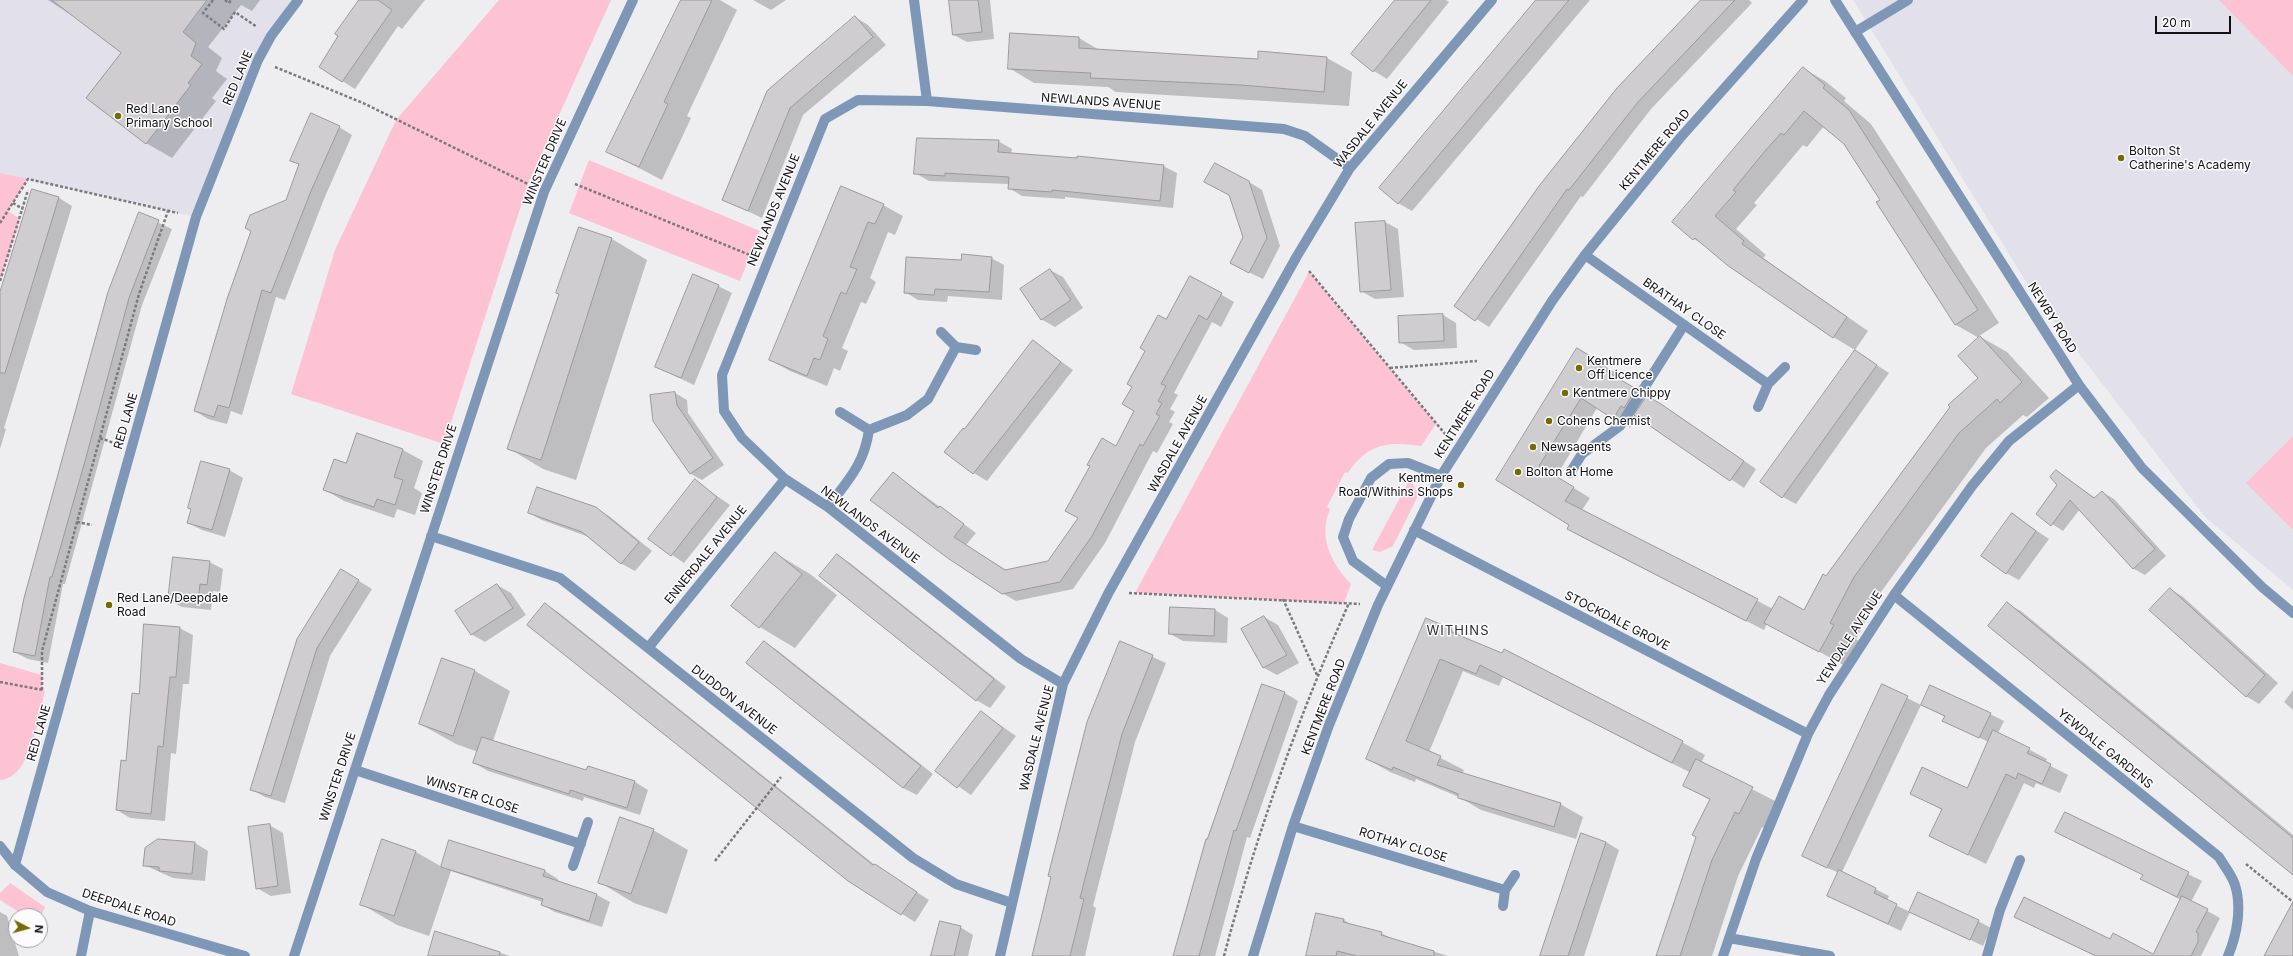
<!DOCTYPE html>
<html>
<head>
<meta charset="utf-8">
<style>
	body { margin:0 }
	#map { position:relative; width:2293px; height:956px; overflow:hidden; background:#eeeef1; font-family:Inter,sans-serif }
	canvas { display:block }
	.north { position:absolute; left:8px; top:908px; width:40px; height:40px; box-sizing:border-box; background:#fcfcff; border:1px solid #9e9ea0; border-radius:50%; rotate:96deg; font-size:11px; font-weight:700; line-height:16px; text-align:center; color:#111112 }
	.north::after { content:''; display:block; margin:auto; width:14px; height:18px; background:#756b04; clip-path:polygon(50% 0,100% 100%,50% 72%,0 100%) }
	.scale { position:absolute; left:2155px; top:16px; width:76px; height:18px; box-sizing:border-box; border:2px solid #111112; border-top:0; padding-left:5px; font-size:12px; line-height:14px; white-space:nowrap; color:#111112; -webkit-text-stroke:3px #fcfcff; paint-order:stroke }
</style>
</head>
<body>
<div id="map">
<canvas width="2293" height="956"></canvas>
<div class="north">N</div>
<div class="scale">20 m</div>
</div>
<script>
const c = document.querySelector('canvas').getContext('2d');
c.lineJoin = 'round';
function fillPath(path, color) {
  c.fillStyle = color;
  c.fill(path, 'evenodd');
}
function stroke(path, color, width, dash) {
  c.strokeStyle = color;
  c.lineWidth = width;
  c.lineCap = dash ? 'butt' : 'round';
  c.setLineDash(dash || []);
  c.stroke(path);
}
function write(font, color, halo, rows, align = 'center') {
  c.font = font + ' Inter,sans-serif';
  c.lineWidth = 3;
  c.setLineDash([]);
  c.textBaseline = 'middle';
  c.strokeStyle = halo;
  c.fillStyle = color;
  for (const [text, x, y, turn = 0] of rows) {
    c.save();
    c.translate(x, y);
    c.rotate((+turn || 0) * Math.PI / 180);
    c.textAlign = isNaN(turn) ? turn : align;
    if (halo) c.strokeText(text, 0, 0);
    c.fillText(text, 0, 0);
    c.restore();
  }
}
const built = new Path2D(`
	M0,0H290L258,60L196,217L0,173Z
	M1853,0H2293V590L2205,517L2036,298Z`);
const green = new Path2D(`
	M499,0H611L528,184L444,444L291,394L335,250L396,120Z
	M2219,0H2293V76Z
	M589,160L760,231L740,281L569,213Z
	M0,173L28,179L8,211L20,219L0,281Z
	M1309,272L1436,424L1421,446C1388,441 1367,444 1348,473L1345,472L1327,507L1330,509C1318,537 1331,563 1351,584L1344,603L1135,593Z
	M2293,436V530L2246,483Z
	M1410,479L1417,492V498L1393,546L1380,552L1372,550Z
	M0,663L42,675V690L45,691C39,714 31,779 0,780Z
	M10,883L45,907L40,918V916H25L0,900V893Z`);
const shadow = new Path2D(`
	M48,0H260L252,11L241,5L208,47L222,58L216,71L227,79L212,98L216,101L172,158L146,143L122,52L82,22Z
	M359,0H425L402,29L398,26L355,89L320,67L340,36L336,34Z
	M682,0H720L737,10L687,116L691,118L662,180L608,152Z
	M753,0H786L771,10Z
	M950,0H990L994,39L967,42L954,35Z
	M1396,0H1446L1449,2L1387,79L1374,71Z
	M1539,0H1590L1412,211L1398,203Z
	M1702,0H1749L1752,3L1651,109L1583,197L1581,196L1489,327L1456,306Z
	M855,17L868,25L886,45L803,115L762,218L724,200Z
	M1079,38L1101,51L1258,60L1327,58L1352,72L1349,106L1116,92L1108,87L1034,83L1009,68Z
	M1803,68L1825,81L1846,98L1844,101L1871,124L1999,323L1979,336L2007,352L2049,398L2027,417L2023,415L1986,448L1881,592L1856,639L1860,642L1847,667L1767,623L1764,630L1585,539L1568,529L1570,525L1497,480L1594,359L1616,373L1614,377L1674,413L1756,469L1744,488L1638,416L1630,428L1597,408L1556,477L1590,498L1582,510L1773,609L1805,611L1826,577L1979,378V338L1956,325L1877,203L1881,200L1845,144L1824,126L1807,147L1803,145L1787,164L1754,203L1757,205L1736,229L1766,255L1763,258L1868,331L1855,350L1833,337L1710,249L1694,239Z
	M339,127L352,135L324,199L285,300L276,297L242,415L231,411L227,424L208,419L195,411L287,200L300,165L292,160Z
	M998,141L1012,149L1011,154L1163,166L1177,173L1173,208L1065,197V199L1022,196L1009,188V184L929,181L915,173Z
	M1249,182L1262,190L1280,246L1263,279L1244,270V237Z
	M841,187L883,205L903,216L895,235L888,232L870,278L876,282L866,304L861,302L842,348L848,351L840,371L834,368L827,386L790,371L770,360Z
	M33,190L59,198L72,206L4,428L6,429L0,449V296Z
	M139,214L172,229L142,305L65,584H63L48,663L28,659L14,652Z
	M1385,222L1398,229L1404,297L1375,299L1361,291L1356,224Z
	M579,228L612,239L647,260L576,480L543,469L508,448L560,294Z
	M991,258L1004,265L1002,300L948,296L947,302L918,300L905,292L962,261Z
	M1050,270L1063,277L1083,308L1055,327L1041,319Z
	M1191,277L1234,302L1221,327L1212,322L1174,393L1178,395L1170,409L1175,412L1169,422L1173,424L1157,453L1153,451L1105,543L1073,589L1016,601L1002,593L893,473L976,533L966,545L1006,570L1048,562L1079,518L1136,411L1167,320Z
	M718,286L732,293L694,385L656,367Z
	M1443,315L1456,323L1457,348L1414,350L1400,342Z
	M1033,341L1073,370L987,481L974,473L965,430Z
	M1855,351L1889,373L1796,504L1783,497Z
	M675,393L687,400L688,413L724,465L702,480L691,474L651,396Z
	M357,434L403,450L423,461L414,488L422,493L415,515L397,509L394,518L344,501L325,490L347,464Z
	M229,470L243,478L225,537L202,530L188,523L192,509Z
	M2056,471L2095,498L2102,492L2114,499L2166,556L2145,575L2134,569L2080,509L2063,531L2037,514L2059,485Z
	M695,481L730,505L684,563L649,539Z
	M595,508L609,516L652,551L635,571L622,564L589,537L542,520L529,513Z
	M2013,515L2049,539L2019,580L2006,573Z
	M775,553L810,574L837,595L795,648L760,627L732,606Z
	M837,555L850,563L1006,687L990,708L976,700Z
	M209,562L223,569L220,592L213,591L211,610L182,607L169,600Z
	M354,578L372,589L330,656L285,803L265,797L251,789L298,640Z
	M497,585L511,593L526,615L485,642L471,634Z
	M2170,589L2183,597L2278,683L2259,704L2246,696Z
	M545,604L558,612L876,866L929,900L915,922L848,880Z
	M2007,604L2021,611L2293,835V874Z
	M1171,608L1215,610L1228,618L1227,643L1183,641L1170,634Z
	M1264,617L1278,625L1299,663L1277,675L1264,668L1242,629Z
	M179,628L193,635L189,684H183L176,754L171,753L165,821L130,818L117,810L140,695Z
	M1451,630L1473,642L1682,742L1705,755L1701,763L1779,803L1766,829L1762,827L1738,876L1712,956H1657L1710,800L1685,786L1691,773L1503,677L1499,686L1463,671L1429,752L1464,770L1462,774L1560,804L1583,817L1576,839L1481,810L1459,797L1416,779L1415,782L1390,772L1367,759Z
	M764,642L777,650L933,774L917,795L903,788L747,663Z
	M1120,642L1166,663L1135,742L1093,906L1096,908L1085,956H1033Z
	M475,671L510,691L493,741L587,771L588,767L635,782L648,790L640,815L584,797L583,801L488,771L474,763L478,752L456,744L420,724Z
	M1262,685L1285,693L1298,701L1250,838L1247,837L1215,956H1175L1208,840Z
	M1883,686L1921,705L1842,872L1889,896L1887,901L1910,912L1901,931L1828,896L1839,873L1816,863Z
	M2293,690V710L2284,702Z
	M1922,704L1990,714L2004,721L1998,733L2047,759L2045,763L2068,775L2060,793L2036,783L2034,788L2024,783L1986,864L1930,836L1942,810L1911,793L1967,789L1989,742L1957,728L1944,720L1945,717Z
	M981,712L1016,736L971,795L936,771Z
	M2066,814L2202,881L2191,902L2220,918L2201,956H2095L2029,924L2111,940L2154,955L2181,900L2142,879L2144,875L2057,832Z
	M269,825L283,833L291,893L271,896L257,888Z
	M653,830L688,850L667,914L634,903L599,882Z
	M1582,834L1606,842L1619,850L1584,956H1540Z
	M158,840L195,843L208,851L205,881L173,878L144,865Z
	M450,841L545,871L558,879L557,882L597,895L610,902L602,927L555,912L542,905L543,902L451,871L429,936L397,925L361,904L416,852L442,867Z
	M1910,911L1978,921L1991,928L1983,946Z
	M0,912L7,916L19,956H0Z
	M1344,920L1354,926L1381,933L1393,939L1448,956H1307Z
	M960,927L973,935L968,956H933Z
	M436,932L510,956H429Z`);
const building = new Path2D(`
	M52,0H207L183,32L196,43L191,56L202,64L188,83L191,85L146,144L86,98L121,53Z
	M359,0H378L392,10L342,82L319,67L338,36L335,34Z
	M681,0H712L664,102L668,104L639,167L606,152Z
	M949,0H978L982,32L953,35Z
	M1395,0H1431L1373,72L1351,54Z
	M1536,0H1569L1398,204L1379,188Z
	M1701,0H1735L1638,102L1569,190L1567,189L1475,321L1454,306L1539,186L1617,88Z
	M855,16L873,37L790,108L748,211L722,200L767,91Z
	M1010,33L1079,37V48L1258,59V51L1327,57L1324,92L1241,85L1090,78L1091,73L1008,69Z
	M1803,67L1825,85L1823,88L1849,110L1978,310L1955,325L1876,202L1880,200L1844,144L1804,111L1784,135L1781,133L1765,151L1733,190L1736,192L1715,216L1744,241L1742,244L1847,317L1833,338L1727,265L1695,238L1693,240L1672,222Z
	M311,113L340,126L311,191L271,293L262,290L229,408L218,405L214,417L194,411L227,299L251,231L245,228L250,215L286,200L299,164L290,161Z
	M917,138L999,140L998,152L1077,158V156L1164,165L1160,201L1052,190V192L1008,189L1009,177L945,173V176L914,174Z
	M1215,163L1249,181L1258,209L1267,238L1249,273L1230,263L1243,237L1229,195L1204,182Z
	M841,186L884,204L875,224L868,222L850,267L857,269L846,294L841,292L823,336L828,339L820,360L814,358L807,376L769,360Z
	M32,189L59,197L5,373H0V292Z
	M139,212L159,220L129,298L85,461L52,577H50L35,656L13,652L24,598L108,292Z
	M1385,221L1391,290L1360,292L1355,223Z
	M579,227L612,238L541,460L507,449L559,294L556,293Z
	M962,254L992,257L989,292L935,289L934,295L904,293L906,257L961,260Z
	M1050,269L1071,300L1041,320L1020,289Z
	M693,274L719,285L681,378L655,367Z
	M1190,276L1222,293L1207,320L1199,315L1161,384L1166,386L1158,401L1162,403L1156,414L1160,416L1143,446L1140,444L1092,536L1060,582L1002,594L949,559L870,500L893,472L938,508L940,506L964,524L954,537L1005,570L1048,561L1078,518L1065,511L1090,466L1087,465L1102,438L1116,446L1134,411L1122,404L1132,387L1127,384L1145,351L1140,348L1158,315L1166,319Z
	M1443,314L1444,341L1399,343L1398,316Z
	M1980,336L2022,382L2000,403L1997,399L1959,433L1854,577L1830,623L1834,625L1819,652L1764,623L1779,596L1804,610L1823,574L1826,576L1855,536L1950,407L1948,405L1978,378L1958,356Z
	M1033,340L1061,362L973,474L944,452L963,428L964,429Z
	M1577,348L1600,362L1598,366L1636,389L1624,408L1621,406L1613,419L1581,398L1539,466L1574,487L1565,501L1758,599L1746,621L1567,529L1569,525L1496,480Z
	M1855,350L1877,365L1782,498L1760,482Z
	M675,392L677,405L713,458L690,474L653,421L650,395Z
	M1647,396L1661,404L1744,461L1730,481L1634,415Z
	M357,433L403,449L394,477L403,480L395,505L377,499L374,507L323,490L334,459L346,463Z
	M201,461L230,469L212,530L187,523L191,509L188,508Z
	M2056,470L2094,498L2102,491L2155,549L2133,569L2070,500L2051,526L2036,514L2057,485L2050,477Z
	M695,479L717,497L671,556L648,539Z
	M537,487L596,507L639,542L621,564L582,532L528,513Z
	M2012,513L2036,531L2006,574L1981,556Z
	M775,552L802,574L759,628L731,606Z
	M837,554L994,679L976,701L819,576Z
	M173,557L210,561L207,585L200,584L198,603L168,600Z
	M341,569L359,580L317,648L271,796L250,790L297,639Z
	M497,584L513,608L471,635L455,611Z
	M2170,588L2265,675L2246,697L2149,610Z
	M2007,602L2293,838V875L1988,626Z
	M545,603L873,865L875,864L917,892L901,915L848,881L527,625Z
	M1170,607L1215,609L1214,636L1169,634Z
	M1264,616L1287,655L1263,668L1241,629Z
	M1426,618L1452,629L1451,632L1502,653L1504,649L1683,741L1672,763L1480,665L1476,674L1440,659L1406,741L1441,756L1437,765L1561,803L1554,827L1458,798V794L1393,767L1392,770L1366,759Z
	M144,624L180,627L176,677H170L163,747L158,746L151,814L116,810L121,760L126,761L132,693L139,694Z
	M764,641L921,766L903,788L746,663Z
	M1120,641L1153,655L1122,734L1080,898L1084,899L1070,956H1032L1051,877L1048,876L1087,722Z
	M442,658L475,670L453,736L419,724Z
	M1262,684L1285,692L1236,831L1234,830L1199,956H1173L1206,839H1207Z
	M1882,684L1908,696L1827,868L1802,856Z
	M1930,685L1991,713L1979,738L1942,721L1945,716L1921,705Z
	M981,711L1003,728L957,788L935,771Z
	M1993,730L2030,748L2027,753L2051,764L2042,784L2018,773L2016,779L2006,774L1968,855L1929,836L1942,809L1910,794L1922,767L1967,788Z
	M482,737L586,770L588,766L635,781L627,808L570,790L569,794L473,763Z
	M1696,759L1753,787L1739,814L1735,812L1712,860L1680,956H1656L1696,837L1692,835L1710,799L1683,786Z
	M2065,812L2189,872L2177,897L2140,879L2143,875L2055,832Z
	M620,817L654,829L631,894L598,883Z
	M270,824L278,886L256,889L248,827Z
	M1581,833L1606,842L1568,956H1540Z
	M158,839L195,842L192,874L159,871V867L143,866L145,848Z
	M382,839L416,851L394,916L360,905Z
	M449,840L545,870L543,876L597,894L589,921L541,905L543,899L441,867Z
	M1839,870L1876,888L1874,893L1897,904L1888,924L1827,896Z
	M1918,892L1979,920L1970,940L1909,912Z
	M2182,896L2208,909L2196,932L2198,933V942L2191,956H2096L2014,917L2024,897L2110,939L2113,933L2153,954Z
	M2293,902V956H2264L2273,939Z
	M1316,913L1344,919L1343,922L1382,932L1381,935L1434,951V956H1357L1337,951L1336,956H1306Z
	M940,921L961,926L954,956H931Z
	M435,931L500,952L499,956H428Z`);
const path = new Path2D(`
	M213,0L203,13L224,29L235,12L257,27
	M225,0L229,3L231,0
	M275,67L363,103L528,184
	M575,184L750,255
	M13,203L23,209
	M0,223L28,179L178,213
	M1309,271L1446,435
	M0,281L28,190
	M1390,368L1477,361
	M100,438L114,443
	M77,522L92,525
	M1129,593L1360,604
	M1283,599L1317,675
	M0,682L43,690
	M42,690V651L139,294L168,211
	M715,861L781,777
	M2246,864L2293,902
	M1224,956C1256,835 1298,718 1349,603`);
const service = new Path2D(`
	M1855,32L1908,0
	M1570,473L1582,454L1620,426L1684,325
	M1387,586L1353,561L1343,537L1349,519L1371,478L1389,464L1408,463L1441,476
	M1987,956L2000,910L2020,860`);
const minor = new Path2D(`
	M914,0L927,101
	M1835,0L2079,385L2142,468L2262,587L2293,613
	M1585,255L1768,384
	M941,332L956,347L976,350
	M1758,407L1768,384L1785,367
	M840,412L869,430
	M828,507C848,480 864,465 869,430L907,415L928,399L956,347
	M1414,530L1808,734
	M431,536L560,578L913,858L956,884L1012,903
	M1894,595L2219,857C2224,866 2232,875 2235,885C2242,907 2237,935 2228,956
	M648,648L785,479
	M1063,684L1021,659L828,507L785,479L742,438L724,411L722,375L825,119L858,100L927,101L1284,129L1305,136L1350,168
	M355,770L581,844
	M1293,826L1505,890
	M15,865L196,217L258,60L271,36L298,0
	M573,866L588,822
	M1503,906L1505,890L1515,875
	M90,911L245,956
	M1729,938L1830,956
	M294,956L544,192L633,0
	M1000,956L1063,684L1109,592L1297,256L1350,168L1492,0
	M1253,956L1293,826L1329,725L1378,605L1441,476L1552,301L1585,255L1680,138L1803,0
	M1723,956L1756,859L1808,734L1829,695L1894,595L1972,486L2009,441L2079,385`);
const tertiary = new Path2D(`
	M0,846L15,865L47,892L90,911L81,956`);
const markers = [
	[118,116,4,"#756b04"],
	[2121,158,4,"#756b04"],
	[1579,368,4,"#756b04"],
	[1565,393,4,"#756b04"],
	[1549,421,4,"#756b04"],
	[1533,447,4,"#756b04"],
	[1518,472,4,"#756b04"],
	[1461,485,4,"#756b04"],
	[109,605,4,"#756b04"]
];
const streetNames = [
	["RED LANE",238,78,-67],
	["NEWLANDS AVENUE",1101,102,4],
	["WASDALE AVENUE",1371,124,-51],
	["KENTMERE ROAD",1655,150,-50],
	["WINSTER DRIVE",545,162,-67],
	["NEWLANDS AVENUE",774,210,-68],
	["BRATHAY CLOSE",1684,309,35],
	["NEWBY ROAD",2052,318,58],
	["KENTMERE ROAD",1465,414,-58],
	["RED LANE",126,421,-74],
	["WASDALE AVENUE",1178,444,-61],
	["WINSTER DRIVE",439,469,-72],
	["NEWLANDS AVENUE",870,525,37],
	["ENNERDALE AVENUE",706,555,-51],
	["STOCKDALE GROVE",1617,621,27],
	["YEWDALE AVENUE",1850,638,-57],
	["DUDDON AVENUE",734,700,38],
	["KENTMERE ROAD",1324,707,-69],
	["RED LANE",39,733,-74],
	["WASDALE AVENUE",1037,738,-76],
	["YEWDALE GARDENS",2105,749,39],
	["WINSTER DRIVE",338,777,-72],
	["WINSTER CLOSE",472,795,18],
	["ROTHAY CLOSE",1403,845,17],
	["DEEPDALE ROAD",129,908,18]
];
const poiNames = [
	["Red Lane",126,109],
	["Primary School",126,123],
	["Bolton St",2129,151],
	["Catherine's Academy",2129,165],
	["Kentmere",1587,361],
	["Off Licence",1587,375],
	["Kentmere Chippy",1573,393],
	["Cohens Chemist",1557,421],
	["Newsagents",1541,447],
	["Bolton at Home",1526,472],
	["Kentmere",1453,478,"right"],
	["Road/Withins Shops",1453,492,"right"],
	["Red Lane/Deepdale",117,598],
	["Road",117,612]
];
const neighbourhoodNames = [
	["WITHINS",1458,631]
];
fillPath(built, '#e2e1eb');
fillPath(green, '#fdc2d4');
fillPath(shadow, '#0003');
fillPath(building, '#cfcdd0');
stroke(building, '#9b999b', 1);
stroke(path, '#7a7a7c', 2.5, [3, 2]);
stroke(service, '#7f97b7', 10);
stroke(minor, '#7f97b7', 10);
stroke(tertiary, '#7f97b7', 10);
for (const [x, y, r, color] of markers) {
  const dot = new Path2D();
  dot.arc(x, y, r, 0, 2 * Math.PI);
  c.fillStyle = color;
  c.fill(dot);
  stroke(dot, '#fcfcff', 1.5);
}
write('12px', '#111112', '#fcfcff', streetNames);
write('12px', '#111112', '#fcfcff', poiNames, 'left');
c.letterSpacing = '1px';
write('13px', '#302f32', '#fcfcff', neighbourhoodNames);
c.letterSpacing = '0px';
</script>
</body>
</html>
